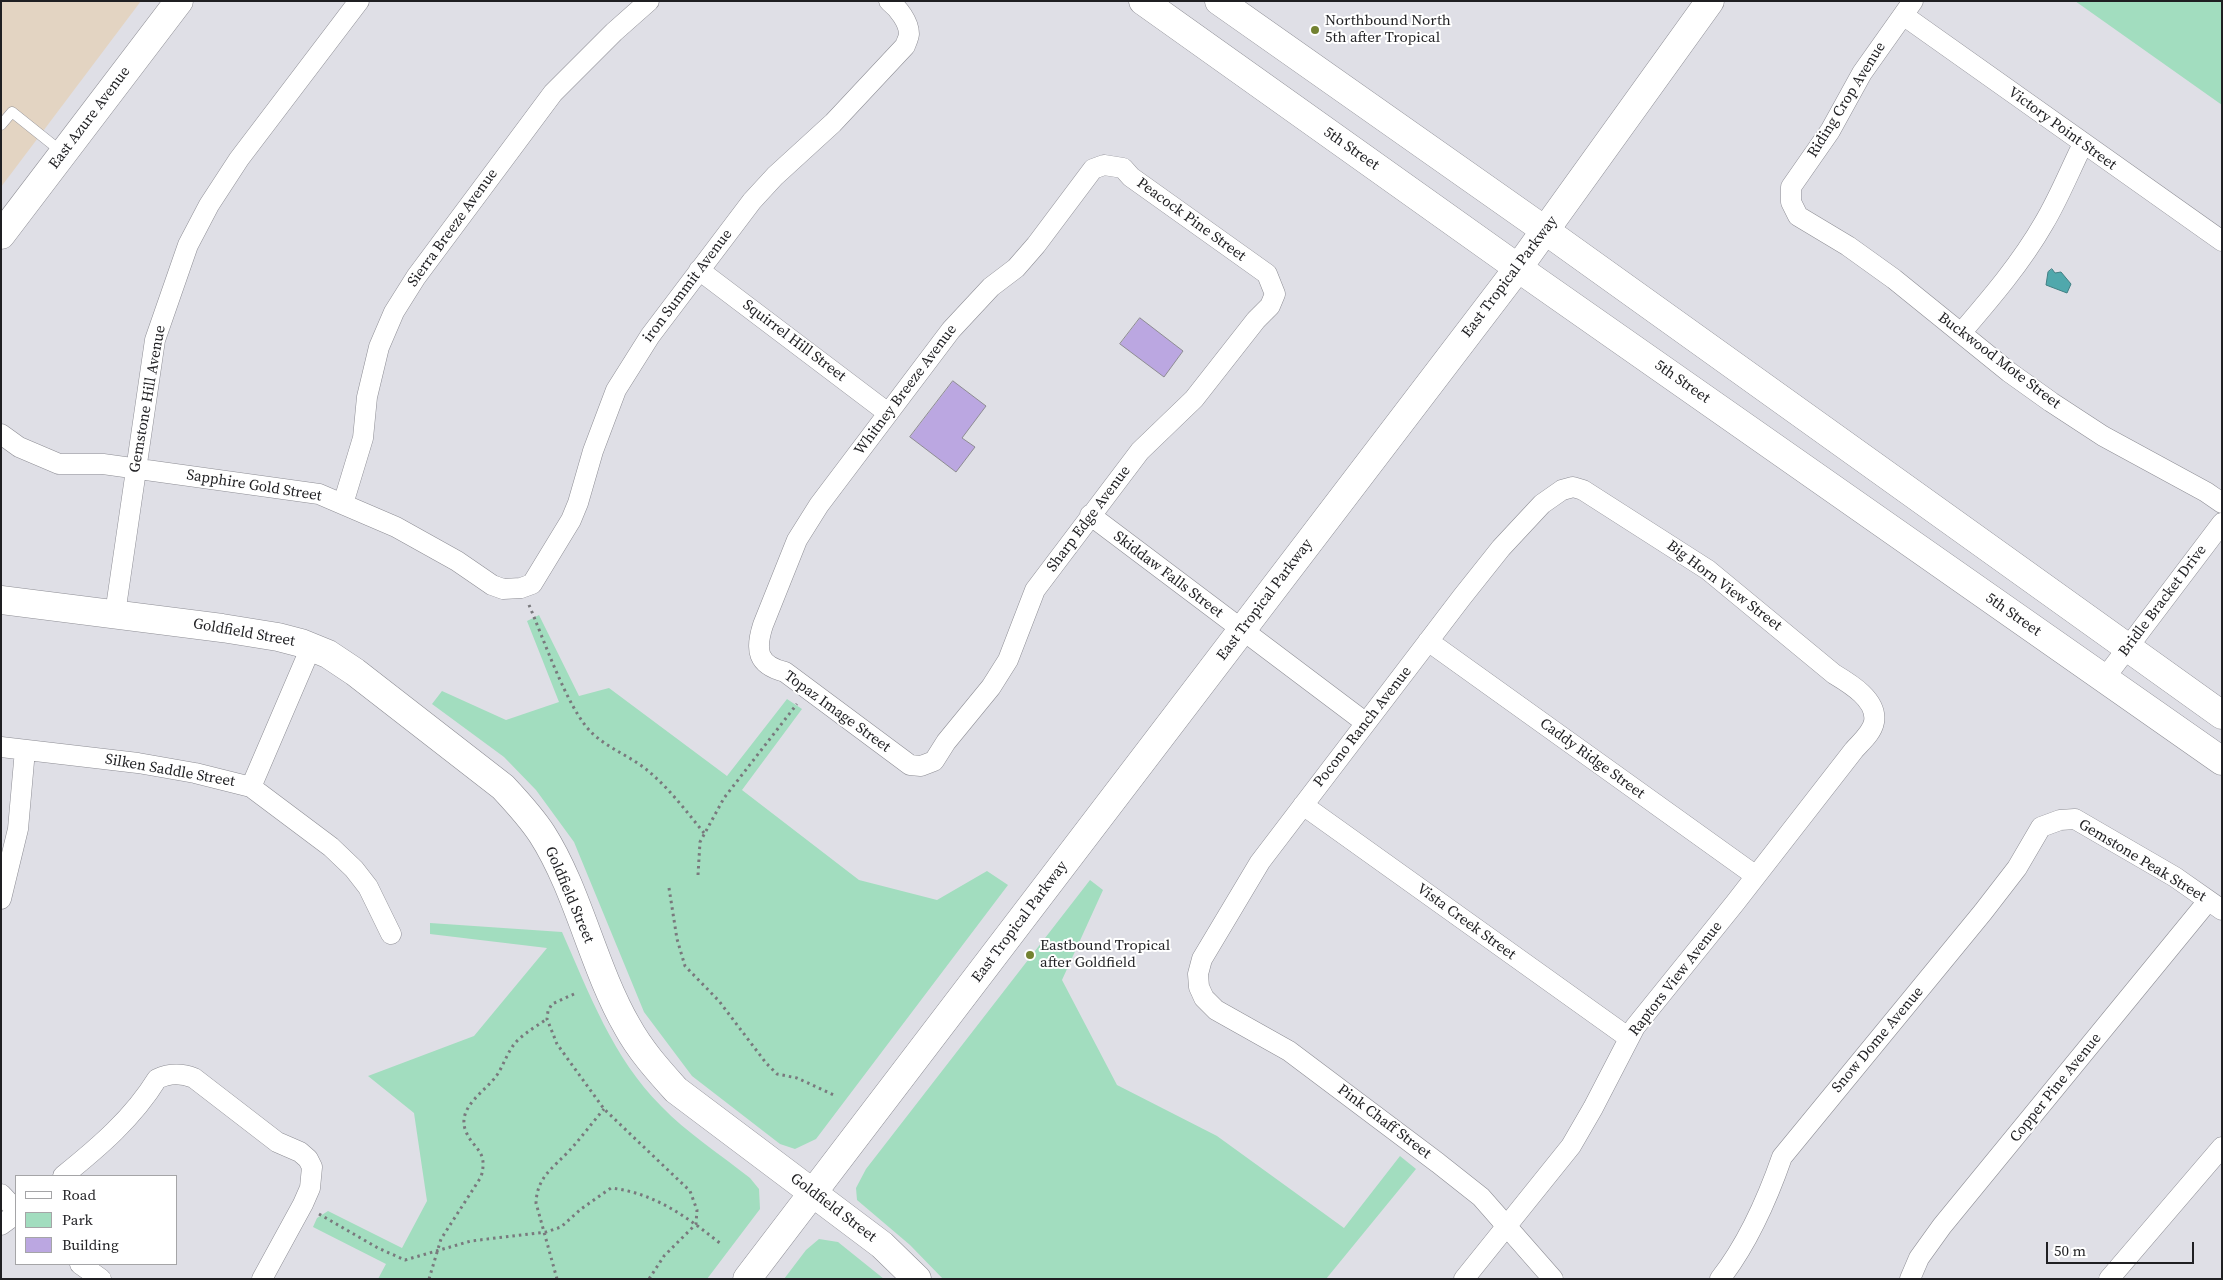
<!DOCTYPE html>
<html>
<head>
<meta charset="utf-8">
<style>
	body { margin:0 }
	#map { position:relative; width:2223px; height:1280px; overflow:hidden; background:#dfdfe6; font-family:"Source Serif 4",serif }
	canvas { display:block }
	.frame { position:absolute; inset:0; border:2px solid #1f1f22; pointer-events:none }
	.legend { position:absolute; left:15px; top:1175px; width:162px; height:90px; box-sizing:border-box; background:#fff; border:1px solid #a5a5a7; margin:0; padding:6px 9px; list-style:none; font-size:15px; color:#1f1f22 }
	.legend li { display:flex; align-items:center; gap:10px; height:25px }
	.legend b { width:25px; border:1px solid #a5a5a7 }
	.scale { position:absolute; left:2046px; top:1242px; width:148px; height:22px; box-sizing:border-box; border:2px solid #1f1f22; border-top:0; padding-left:6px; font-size:15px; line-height:18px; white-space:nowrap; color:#1f1f22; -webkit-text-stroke:4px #fff; paint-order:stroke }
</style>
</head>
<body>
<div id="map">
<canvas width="2223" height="1280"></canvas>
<div class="frame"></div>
<ul class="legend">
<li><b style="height:6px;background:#fff"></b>Road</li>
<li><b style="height:14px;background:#a2ddbf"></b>Park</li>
<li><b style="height:14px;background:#bba7e1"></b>Building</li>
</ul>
<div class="scale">50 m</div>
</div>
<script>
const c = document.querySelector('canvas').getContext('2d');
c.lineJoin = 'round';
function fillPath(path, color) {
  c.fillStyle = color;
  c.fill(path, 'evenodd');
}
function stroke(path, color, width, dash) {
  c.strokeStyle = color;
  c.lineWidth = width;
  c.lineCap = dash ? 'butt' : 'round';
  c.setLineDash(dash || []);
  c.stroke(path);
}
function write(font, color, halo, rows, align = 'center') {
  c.font = font + ' "Source Serif 4",serif';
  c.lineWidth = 4;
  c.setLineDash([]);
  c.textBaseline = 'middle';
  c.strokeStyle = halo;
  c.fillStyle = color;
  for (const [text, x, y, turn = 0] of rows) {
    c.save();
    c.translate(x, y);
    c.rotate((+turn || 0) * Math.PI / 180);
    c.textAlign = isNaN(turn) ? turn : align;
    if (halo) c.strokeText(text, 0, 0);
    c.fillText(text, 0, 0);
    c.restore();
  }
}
const education = new Path2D(`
	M1,1H141L1,187Z`);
const green = new Path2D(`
	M2075,1H2222V105Z
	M539,615L579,696L609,688L727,776L787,699L802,709L742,790L859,880L937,900L987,871L1008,885L816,1139L795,1149L780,1144L692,1076L644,1012L574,842L536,790L504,757L432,704L442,691L506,720L559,702L527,621Z
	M1090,880L1103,890L1062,980L1117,1085L1217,1136L1344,1228L1400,1156L1416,1169L1326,1279H943L910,1245L857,1200L856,1188L866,1169Z
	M430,923L562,932C589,993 613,1058 661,1106C687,1133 721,1155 750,1178L759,1189L760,1209L707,1279H378L386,1264L313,1227L317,1218L328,1211L402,1248L427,1201L414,1113L368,1076L474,1036L547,948L430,934Z
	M819,1239L838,1242L884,1279H784L806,1250Z`);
const water = new Path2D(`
	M2052,269L2055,273L2061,272L2071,284L2067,293L2046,285L2048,272Z`);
const building = new Path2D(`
	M1140,318L1183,351L1164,377L1120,344Z
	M953,381L986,406L962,438L975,447L956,472L910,437Z`);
const path = new Path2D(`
	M529,605C543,637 567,708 591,732C607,748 630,756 647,770C669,788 686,811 704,833
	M698,875L700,842L724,798L797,704
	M669,888L677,939L685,966L719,1001L766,1063L777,1074L797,1078L836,1096
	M574,994L552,1004L548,1011L547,1019L557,1044L604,1109L690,1191L697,1210L696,1224L664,1256L649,1279
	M319,1214L378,1248L405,1260L471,1241L546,1232L561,1227L581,1209L611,1188C655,1193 687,1217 721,1244
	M429,1279L441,1239L481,1177C489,1149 472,1150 465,1129C458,1106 486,1091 497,1075C505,1063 508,1049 519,1039C528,1031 538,1025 547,1019
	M557,1279L536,1203C537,1177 553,1168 569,1151C581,1138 592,1123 604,1109`);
const lane = new Path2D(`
	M1,125L12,112L62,152`);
const street = new Path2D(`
	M1913,1L1862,73L1830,131L1791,187V202L1798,216L1848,246L1894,279L2009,372L2051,402L2103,436L2206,492L2222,503
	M1903,15L2222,241
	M1104,165L1123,168L1131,177L1267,274L1275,294L1270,306L1256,320L1194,399L1140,451L1035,590L1008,660L991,687L946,742L934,761L921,766L910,765L785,672C757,665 755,650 763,625L797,540L819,505L951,330L991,287L1016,268L1036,245L1093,169Z
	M699,270L888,413
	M1961,333C1991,298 2021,263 2044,223C2059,198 2070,170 2083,144
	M1,434L19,447L59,464H103L319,494L396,527L457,561L492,585L503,589L521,588L532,584L571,520L578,503L593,451L616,390L650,336L752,201L775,176L833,123L905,46C906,43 909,37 909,34C909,22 898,8 889,1
	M343,504L363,438L367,397L379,347L394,312L416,277L553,93L614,32L649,1
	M1090,515L1366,723
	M115,614L155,340L188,245L209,205L239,159L359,1
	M1428,641L1756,876
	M2104,679L2222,523
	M1,747L138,763L195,773L251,787L331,847L354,869L368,887L391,934
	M251,787L311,647
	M1303,805L1629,1038
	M1,899L18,829L25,750
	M63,1176C99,1147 133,1118 157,1079C170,1073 181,1073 194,1078L277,1142L300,1152L308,1159L312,1167L310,1188L303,1204L262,1279
	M1,1194L16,1210
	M1,1225L16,1214
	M80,1264L101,1279
	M1464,1279L1571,1146L1593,1108L1635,1027L1735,903L1854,750C1861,742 1872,733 1874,722C1878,700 1849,683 1834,674L1708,570L1583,490L1573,487L1562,490L1542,504L1501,548L1462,597L1260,862L1202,959L1198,974L1199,987L1204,998L1216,1010L1289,1051L1438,1163L1481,1197L1553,1279
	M1720,1279C1748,1243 1767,1200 1782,1157L1983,912L2017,868L2041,827L2060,820L2075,819L2175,877L2222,910
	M1910,1279L1919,1258L1942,1226L2208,901
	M2109,1279L2222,1147`);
const secondary = new Path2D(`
	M1,235L179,1
	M1,600L222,628L278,637L301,643L328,654L355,672L503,787C517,802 531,817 542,834C578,890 593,967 627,1026C640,1050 658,1070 676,1090L882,1245L917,1279
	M747,1279L1518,268L1710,1`);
const primary = new Path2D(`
	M1143,1L1518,268L2222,761
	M1219,1L1546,231L2222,715`);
const markers = [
	[1315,30,5,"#738231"],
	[1030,955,5,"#738231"]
];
const poiNames = [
	["Northbound North",1325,21],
	["5th after Tropical",1325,38],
	["Eastbound Tropical",1040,946],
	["after Goldfield",1040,963]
];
const streetNames = [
	["Riding Crop Avenue",1847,100,-58],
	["East Azure Avenue",90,118,-53],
	["Victory Point Street",2062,129,36],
	["5th Street",1351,149,35],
	["Peacock Pine Street",1191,220,36],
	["Sierra Breeze Avenue",453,228,-54],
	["East Tropical Parkway",1510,277,-53],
	["iron Summit Avenue",688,286,-53],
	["Squirrel Hill Street",794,341,37],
	["Buckwood Mote Street",1999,361,37],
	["5th Street",1682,382,35],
	["Whitney Breeze Avenue",906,390,-53],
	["Gemstone Hill Avenue",148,399,-80],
	["Sapphire Gold Street",254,486,9],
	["Sharp Edge Avenue",1089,519,-53],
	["Skiddaw Falls Street",1168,575,37],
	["Big Horn View Street",1724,586,37],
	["East Tropical Parkway",1265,600,-53],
	["Bridle Bracket Drive",2163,601,-53],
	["5th Street",2013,615,35],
	["Goldfield Street",244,633,10],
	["Topaz Image Street",837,712,36],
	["Pocono Ranch Avenue",1363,727,-52],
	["Caddy Ridge Street",1592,759,36],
	["Silken Saddle Street",170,771,10],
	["Gemstone Peak Street",2142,861,31],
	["Goldfield Street",569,895,67],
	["East Tropical Parkway",1020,922,-53],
	["Vista Creek Street",1466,922,36],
	["Raptors View Avenue",1676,979,-52],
	["Snow Dome Avenue",1878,1040,-50],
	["Copper Pine Avenue",2056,1088,-51],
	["Pink Chaff Street",1384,1122,37],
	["Goldfield Street",833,1208,37]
];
fillPath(education, '#e3d4c2');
fillPath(green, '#a2ddbf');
fillPath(water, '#50a8ac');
stroke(water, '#417f83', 1);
fillPath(building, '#bba7e1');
stroke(building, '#8d8b92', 1);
stroke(lane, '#8d8d94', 11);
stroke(street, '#8d8d94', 21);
stroke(secondary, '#8d8d94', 29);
stroke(primary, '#8d8d94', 29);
stroke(path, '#79797d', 3, [2.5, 4]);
stroke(lane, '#fff', 10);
stroke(street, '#fff', 20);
stroke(secondary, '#fff', 28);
stroke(primary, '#fff', 28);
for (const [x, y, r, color] of markers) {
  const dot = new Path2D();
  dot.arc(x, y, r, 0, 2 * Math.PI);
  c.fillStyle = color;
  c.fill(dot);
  stroke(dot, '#fff', 2);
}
write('15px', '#1f1f22', '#fff', poiNames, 'left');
write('15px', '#1f1f22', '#fff', streetNames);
</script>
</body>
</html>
